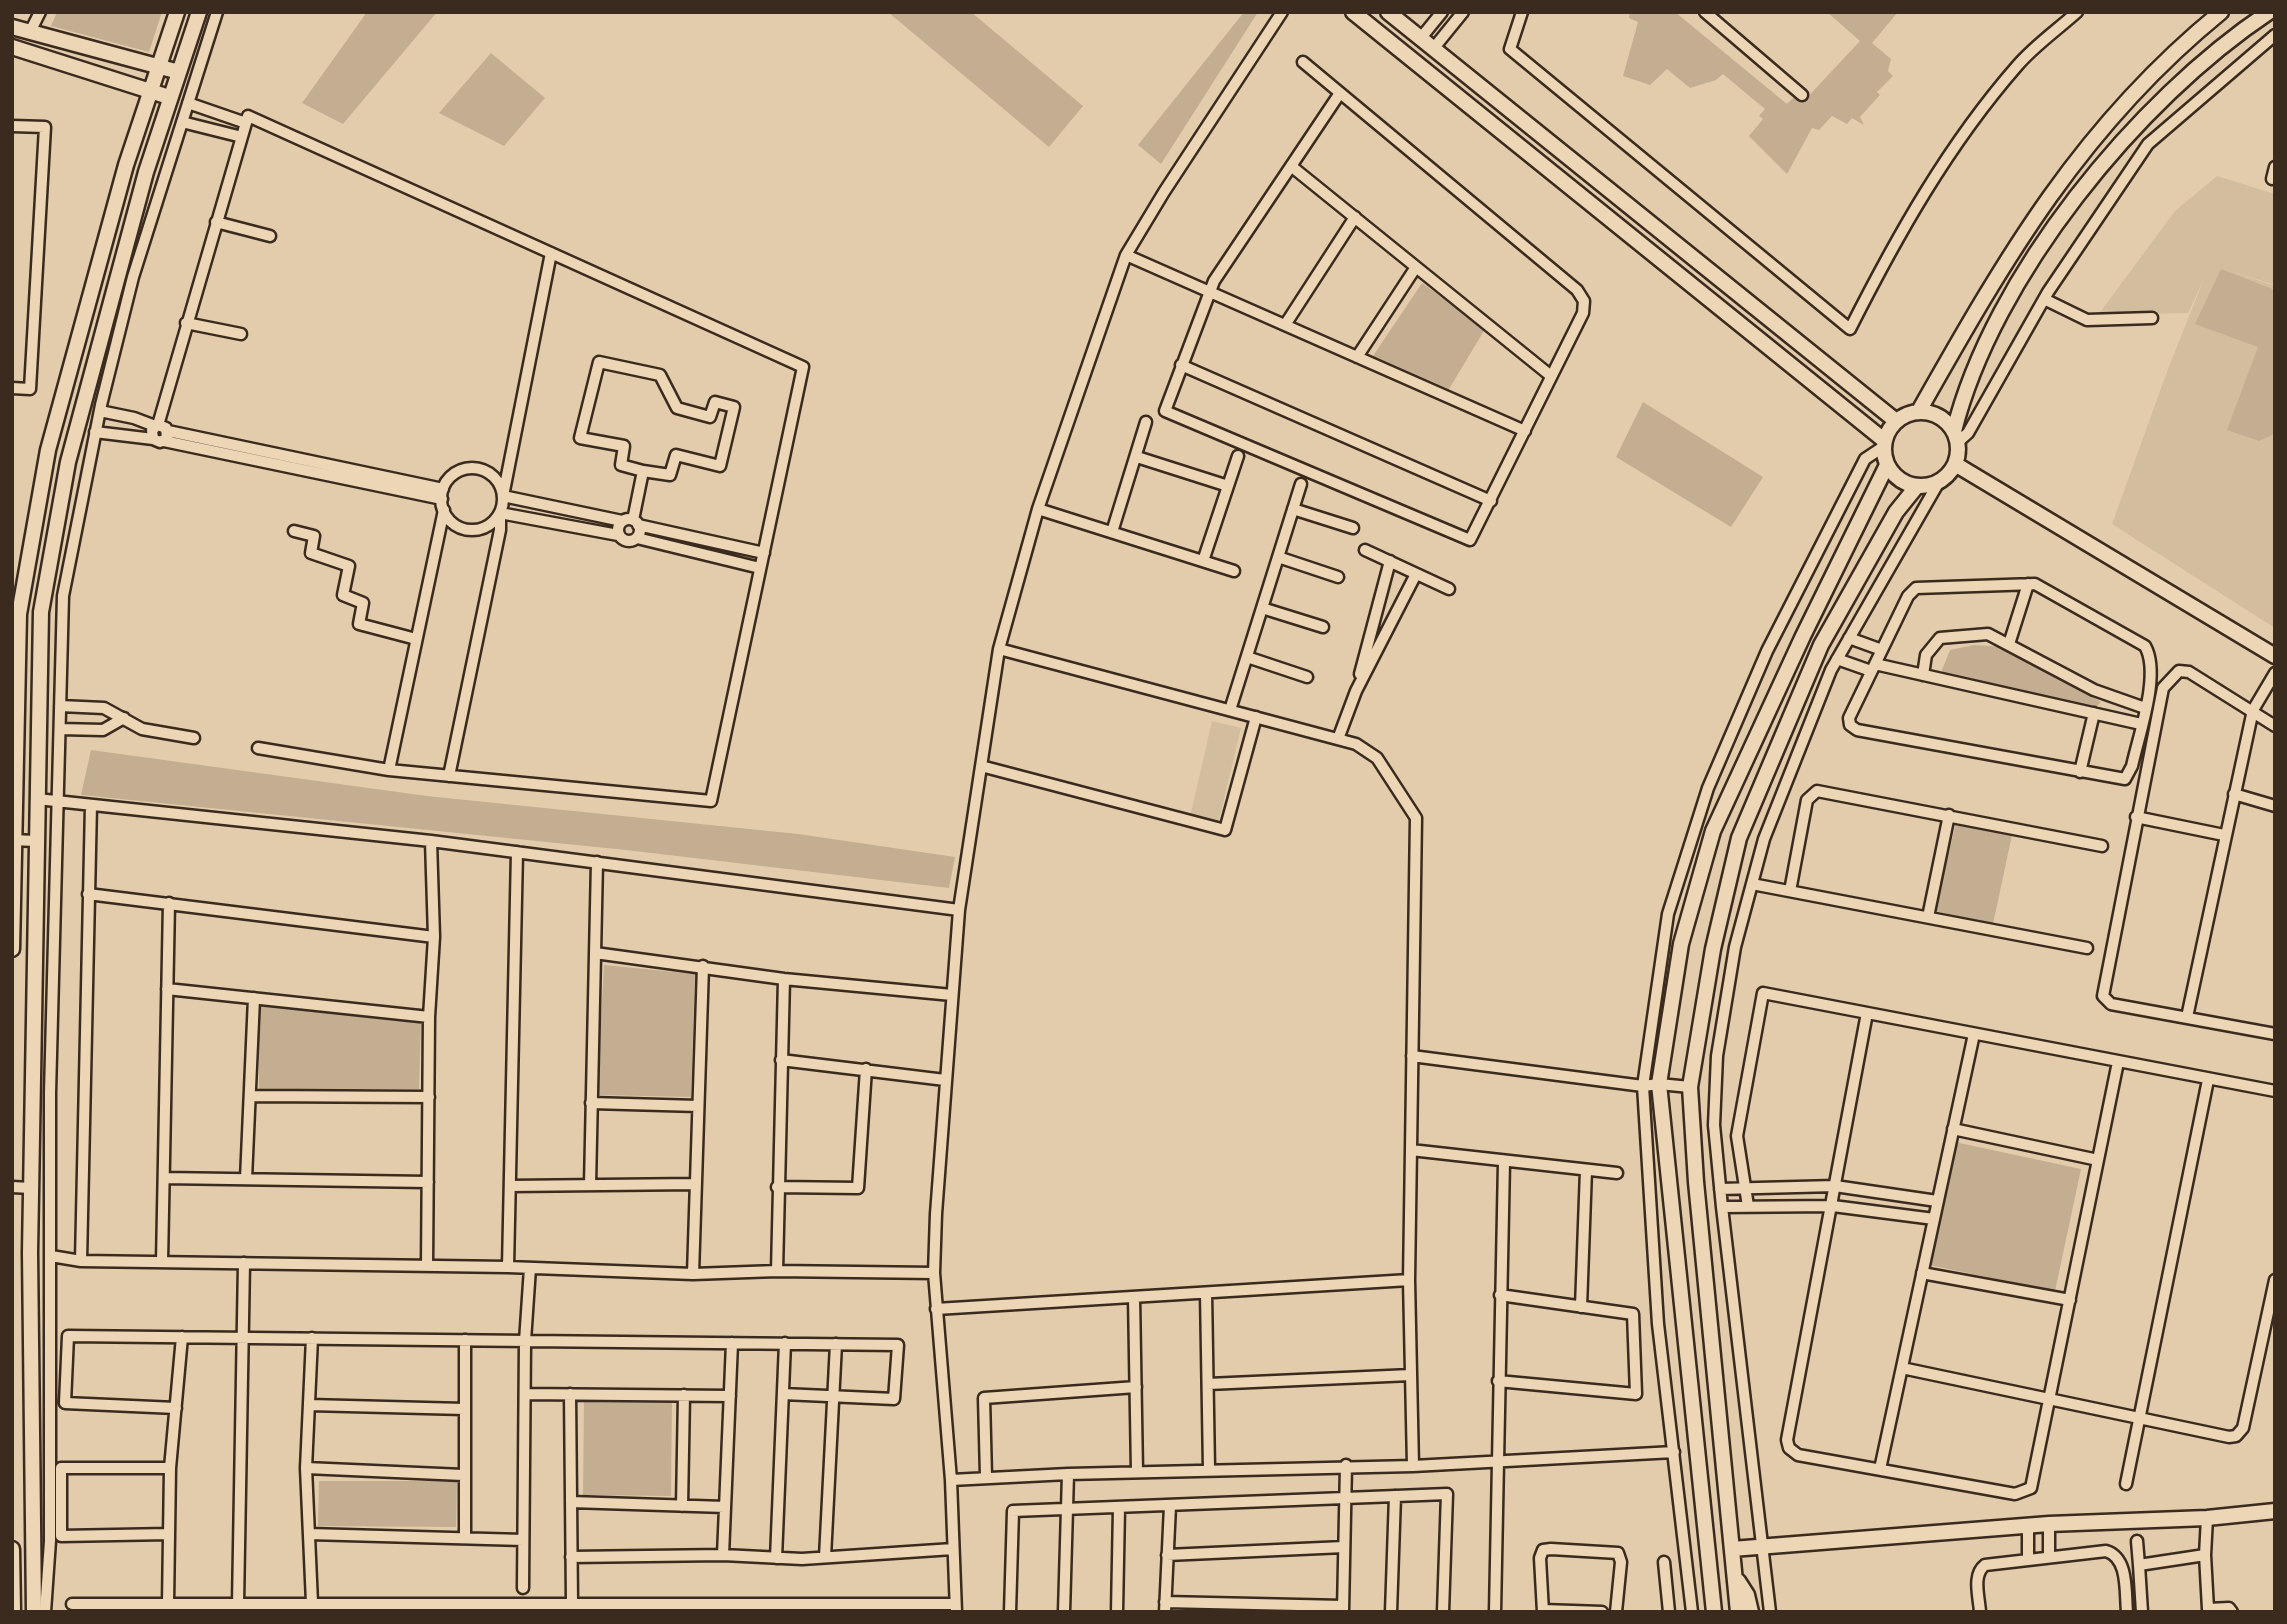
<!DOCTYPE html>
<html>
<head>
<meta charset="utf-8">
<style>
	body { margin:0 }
	#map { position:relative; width:2287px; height:1624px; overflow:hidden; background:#e2ccac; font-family:Mali,sans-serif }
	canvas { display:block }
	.frame { position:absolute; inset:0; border:14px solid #3b2a1e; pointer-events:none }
</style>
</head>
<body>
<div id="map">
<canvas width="2287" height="1624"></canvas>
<div class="frame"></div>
</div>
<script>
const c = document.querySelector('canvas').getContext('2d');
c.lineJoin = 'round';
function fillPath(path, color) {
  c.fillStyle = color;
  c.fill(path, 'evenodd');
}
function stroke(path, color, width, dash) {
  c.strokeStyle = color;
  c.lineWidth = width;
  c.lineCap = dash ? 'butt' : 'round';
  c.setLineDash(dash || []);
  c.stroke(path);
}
const built = new Path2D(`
	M2217,176L2275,194V285L2225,269L2275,286V628L2112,524L2168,369L2204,279L2188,313L2098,315L2175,211Z
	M1212,721L1241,728L1218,824L1190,817Z`);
const green = new Path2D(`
	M57,12H162L149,52L51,26Z
	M367,12H437L343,124L302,103Z
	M888,12H971L1083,106L1049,147Z
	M1244,12H1258L1161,164L1138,145Z
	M1630,12H1675L1787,104L1794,97L1802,103L1860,41L1827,12H1898L1872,43L1891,59L1888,71L1893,76L1877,92L1880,95L1860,117L1864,125L1852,118L1847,124L1832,116L1819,130L1812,128L1787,174L1749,136L1763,119L1759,116L1765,109L1723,74L1716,80L1690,88L1667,69L1650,85L1623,76L1638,22L1629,18Z
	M491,53L545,98L504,146L439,113Z
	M2221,269L2275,290V434L2259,441L2227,430L2258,347L2195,324Z
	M1422,283L1485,329L1449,389L1373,356Z
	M1643,402L1763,477L1731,527L1616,457Z
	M1974,645L2004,647L2101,702L2093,710L1947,678L1942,670L1950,650Z
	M91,750L427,796L798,834L955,857L949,888L626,850L81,795Z
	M1956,823L2012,835L1993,924L1935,911Z
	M604,965L695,974L691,1097L597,1095Z
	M259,1004L421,1021L419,1089H259Z
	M1950,1141L2081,1169L2055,1291L1924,1264Z
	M584,1398L672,1399L671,1496L583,1495Z
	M319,1481H457L456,1527L318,1526Z`);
const street = new Path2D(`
	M1522,12L1510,49L1850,329C1897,236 1948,145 2017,66C2034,46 2057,30 2077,12
	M1705,12L1802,95
	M30,32L40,12
	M1420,39L1442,12
	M1433,49L1463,12
	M1303,62L1577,290L1584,301L1583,313L1470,540L1165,411L1214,281L1340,93
	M188,103L246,123
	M182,122L242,137
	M12,126L45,127L30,389L12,388
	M1291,166L1551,376
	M2272,179L2275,167
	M216,222L270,236
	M551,253L503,496L622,521
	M1126,255L1525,431
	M2044,299L2087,320L2152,318
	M186,323L241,334
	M1285,325L1355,217
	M1357,357L1416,267
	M1181,365L1491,501
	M100,411L134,418L155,426
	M158,425L166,428L167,438L160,442L153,439L152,430L158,425L248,116L803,367L711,801L389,770L258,748
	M168,431L443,489
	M95,432L153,439
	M164,441L442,499
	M1958,442L1968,433L2048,292L2148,144L2275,35
	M1137,457L1228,486
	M441 499a31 31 0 1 1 62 0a31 31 0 1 1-62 0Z
	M1038,509L1234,571
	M1293,509L1353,528
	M618 530a11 11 0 1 1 22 0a11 11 0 1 1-22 0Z
	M633,520L643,471L670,475L676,455L720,466L734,407L715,402L710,417L677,408L660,375L599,362L580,438L624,446L621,465L643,471
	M638,525L764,553
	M294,531L314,536L311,553L349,566L343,595L363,603L359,624L416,639
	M1112,532L1146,422
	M637,538L760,568
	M1365,550L1449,589
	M1278,557L1338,577
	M1203,561L1238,456
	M2035,584L2145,646C2161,674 2139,734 2132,766L2125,779L1857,730L1850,725L1849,718L1908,596L1916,588Z
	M1262,608L1323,627
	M1849,638L1882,650
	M2009,644L2028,584
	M999,649L1356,744L1377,758L1416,818L1409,1280L1413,1466
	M1247,657L1307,677
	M1837,659L1871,671
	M1875,664L2141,724
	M1360,674L1390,561
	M1923,675L1926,655L1940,638L1988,634L2094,690L2145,708
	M60,706L104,708L142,729L194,738
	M1230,710L1301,484
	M2275,726L2189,672L2179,671L2163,688L2103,996L2111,1004L2275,1034
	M60,729L103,730L124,718
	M1338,739L1356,691L1416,574
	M981,766L1225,830L1256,717
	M389,770L444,510
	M2080,772L2094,713
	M449,776L500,530V513L618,535
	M2234,794L2275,806
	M37,799L431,841L959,910
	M2136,817L2224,835
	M12,840L36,841
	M1752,884L2087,948
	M1790,891L1807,800L1817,791L2102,846
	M88,894L434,937
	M1928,917L1949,815
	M595,953L784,979L952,995
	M167,989L429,1017
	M1867,1013L1787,1440L1789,1448L1798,1455L2015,1494L2031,1488L2118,1062
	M2187,1017L2253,710L2275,673
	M1412,1056L1643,1086L1659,1084L1690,1087
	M781,1060L945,1080
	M250,1096L429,1097
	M591,1103L698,1106
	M1953,1129L2098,1160
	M1411,1150L1617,1173
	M164,1178L428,1182
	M246,1179L254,998
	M590,1185L597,862
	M510,1186L695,1184
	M12,1187L31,1188
	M777,1187L858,1188L866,1069
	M1720,1189L1835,1186L1937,1201
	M1748,1206L1737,1136L1763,993L2275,1091
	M1722,1207L1833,1206L1934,1219
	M51,1256L81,1261L508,1267L693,1274L777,1271L934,1273
	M81,1261L91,805
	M162,1262L169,903
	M427,1266L429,1017L434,937L431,841
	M508,1267L517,852
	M777,1271L784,979
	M1922,1273L2070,1300
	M693,1274L703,966
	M1206,1293L1209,1469
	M1134,1297L1137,1472
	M1581,1307L1586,1170
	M936,1309L1409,1280
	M465,1340V1538
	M1902,1368L2229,1437L2236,1436L2243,1428L2275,1280
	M1498,1381L1636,1394L1633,1314L1500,1295
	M1208,1384L1411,1375
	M525,1394L730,1396
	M570,1394L572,1603
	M309,1405L464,1409
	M176,1408L65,1403L68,1336L898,1345L894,1399L783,1394
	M306,1468L463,1475
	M1880,1469L1974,1034
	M986,1476L984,1398L1136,1387
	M951,1480L1068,1474L1413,1466L1674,1452
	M2126,1484L2208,1080
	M571,1502L725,1507
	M682,1506L684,1395
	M169,1534L61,1536V1468H170
	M309,1534L523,1540
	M2137,1541L2139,1565
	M723,1555L732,1343
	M1167,1555L1344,1547
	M2205,1555L2208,1609L2229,1608L2232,1612
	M2049,1556V1524
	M571,1557L723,1555L802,1559L953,1549
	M825,1557L836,1344
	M776,1558L785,1343
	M2028,1558V1525
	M1664,1562L1669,1612
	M523,1588L525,1341L530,1268
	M1165,1602L1343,1606
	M312,1603L306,1468L312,1338
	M72,1604H955
	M168,1604L170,1468L182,1337
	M238,1604L244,1263
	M1543,1610L1602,1612
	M1343,1611L1346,1465
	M45,1612L50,1541V1093L63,596L101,405L133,277L217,12
	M956,1612L951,1480L934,1273L936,1214L959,910L999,649L1038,509L1126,255L1164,192L1282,12
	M1010,1612L1013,1511L1447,1494L1443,1612
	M1064,1612L1068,1474
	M1117,1612L1119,1508
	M1165,1612L1170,1506
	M1391,1612L1395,1496
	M1495,1612L1504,1162
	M1543,1612L1540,1558L1543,1550L1551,1549L1618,1553L1621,1562L1616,1612
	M1692,1612L1658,1324L1643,1086L1668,914L1708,788L1767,651L1865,459L1883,447
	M1770,1612L1722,1207L1714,1125L1717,1056L1735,947L1764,839L1831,670L1940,480
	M1980,1612C1979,1596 1972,1575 1985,1565L2106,1551C2129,1558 2125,1592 2127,1612
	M2142,1612L2139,1565L2205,1555L2207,1518`);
const secondary = new Path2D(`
	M1353,12L1885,441
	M1388,12L1896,421
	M12,27L179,72
	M12,47L169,97
	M1919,411C2006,257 2081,126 2221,12
	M1884 449a37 37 0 1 1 74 0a37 37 0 1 1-74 0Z
	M1954,431C1993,276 2137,100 2269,12
	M1955,464L2275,656
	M12,949L19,614L48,450L126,165L177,12
	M12,1549L13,1612
	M1732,1549L2049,1524L2207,1518L2275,1511
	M1738,1581L1747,1595L1751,1612
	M34,1612L30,1252L41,612L68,462L146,172L199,12
	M1714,1612L1659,1084L1681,944L1713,831L1803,636L1887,465
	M1738,1612L1696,1182L1690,1087L1713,949L1739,838L1821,645L1896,512L1917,486`);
fillPath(built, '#d2bd9f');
fillPath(green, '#c3ae91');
stroke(street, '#3b2a1e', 15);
stroke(secondary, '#3b2a1e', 19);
stroke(street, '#ecd6b5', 10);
stroke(secondary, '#ecd6b5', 14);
</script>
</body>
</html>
